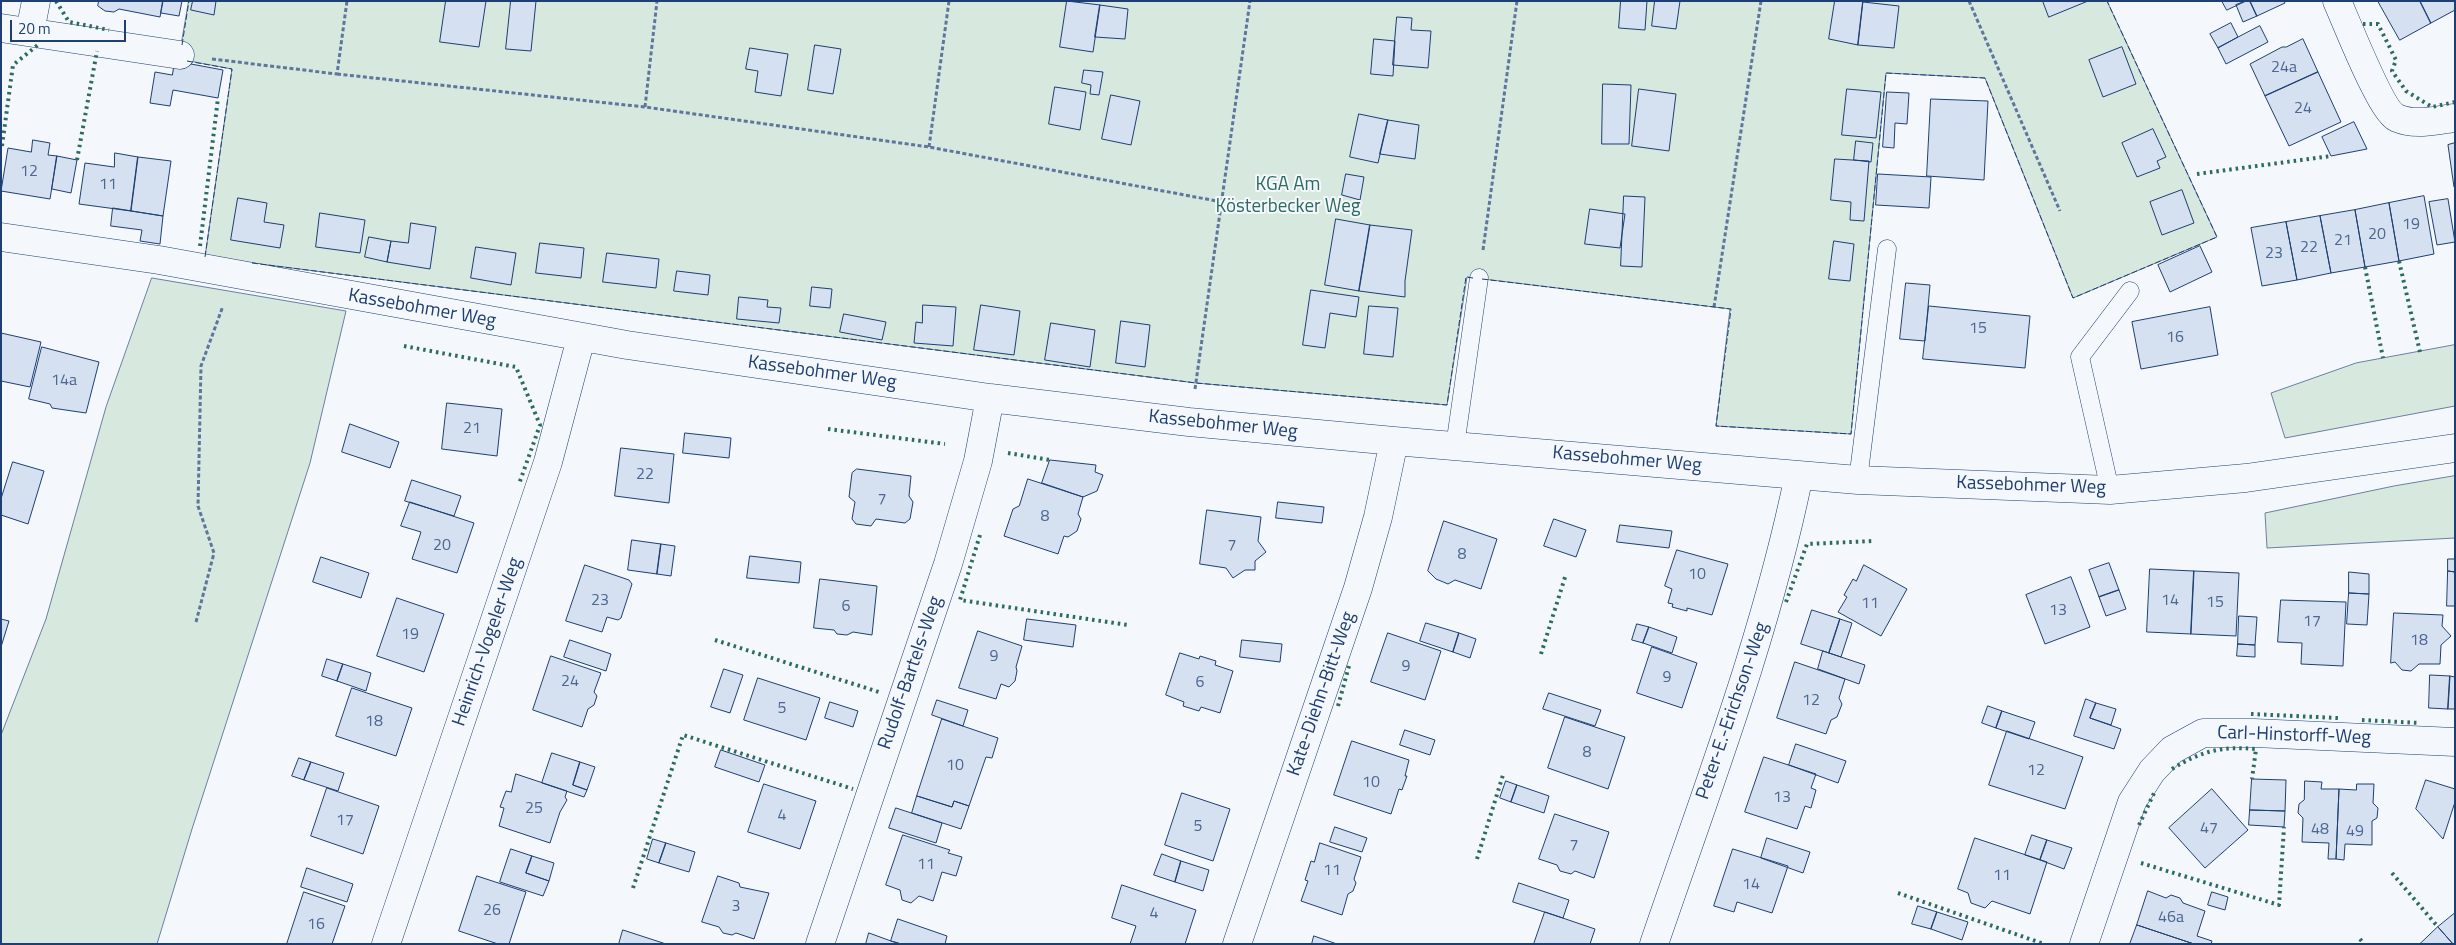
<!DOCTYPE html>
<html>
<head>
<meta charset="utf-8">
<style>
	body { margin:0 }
	#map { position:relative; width:2456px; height:945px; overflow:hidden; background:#f4f7fb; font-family:"Titillium Web",sans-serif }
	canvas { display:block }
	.frame { position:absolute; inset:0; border:2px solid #1d3f73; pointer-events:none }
	.scale { position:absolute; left:10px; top:20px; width:116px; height:22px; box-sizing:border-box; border:2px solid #1d3f73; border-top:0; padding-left:6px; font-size:15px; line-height:18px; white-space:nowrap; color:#1d3f73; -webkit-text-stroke:4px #f4f7fb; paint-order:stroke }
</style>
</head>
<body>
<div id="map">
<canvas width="2456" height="945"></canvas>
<div class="frame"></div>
<div class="scale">20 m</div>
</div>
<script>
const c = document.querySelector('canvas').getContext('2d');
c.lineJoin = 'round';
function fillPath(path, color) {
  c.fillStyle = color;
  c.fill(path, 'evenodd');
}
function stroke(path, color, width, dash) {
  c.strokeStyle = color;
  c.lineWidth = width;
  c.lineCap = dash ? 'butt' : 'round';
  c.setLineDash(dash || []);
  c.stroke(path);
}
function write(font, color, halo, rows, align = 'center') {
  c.font = font + ' "Titillium Web",sans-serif';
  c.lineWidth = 4;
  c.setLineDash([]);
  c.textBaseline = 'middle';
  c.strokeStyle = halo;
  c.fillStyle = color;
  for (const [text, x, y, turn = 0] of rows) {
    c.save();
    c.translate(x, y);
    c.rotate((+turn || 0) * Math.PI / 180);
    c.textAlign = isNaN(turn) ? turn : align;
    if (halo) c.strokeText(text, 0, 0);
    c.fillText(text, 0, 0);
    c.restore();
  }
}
const green = new Path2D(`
	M189,1H2107L2217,237L2073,298L1985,78L1886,73L1851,434L1716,426L1730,309L1467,277L1447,405L1196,383L205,257L232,69L179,59Z
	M152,278L346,311L310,463L192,829L157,944H1V735L46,619L106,407Z
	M2455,345V406L2285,438L2271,393L2356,363Z
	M2455,476V538L2267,548L2265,513L2394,486Z`);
const building = new Path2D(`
	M99,1H163L160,17L119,9L114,12L105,11L98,6Z
	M163,1H182L179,16L161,13Z
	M193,1H216L214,15L191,10Z
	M446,1H486L479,47L440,42Z
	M511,1H536L531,51L506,49Z
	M1067,1L1100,5L1093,52L1060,47Z
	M1621,1H1647L1645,30L1619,28Z
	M1655,1H1680L1676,29L1652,26Z
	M1835,1H1863L1858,45L1829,39Z
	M2043,1H2088L2049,17Z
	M2222,1H2246L2227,10Z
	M2246,1H2250L2257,16L2243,22L2236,5Z
	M2250,1H2284L2285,3L2257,16Z
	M2378,1H2420L2431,23L2400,40Z
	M2420,1H2455V10L2431,23Z
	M1863,2L1899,6L1894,48L1858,45Z
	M1100,5L1128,9L1125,39L1095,37Z
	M1397,17L1412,18L1411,30L1431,31L1428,68L1393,65Z
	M2231,23L2238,37L2218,48L2210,34Z
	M2260,26L2268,42L2226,64L2218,48Z
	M1374,39L1395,41L1393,76L1371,74Z
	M2303,39L2318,72L2265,96L2250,64L2282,47H2286Z
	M815,45L841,49L833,94L808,90Z
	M2122,47L2136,84L2103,97L2089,60Z
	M750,48L788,54L781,96L755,92L758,71L746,69Z
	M175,61L223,70L218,98L173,90L170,106L150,103L155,72L172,75Z
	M1084,70L1103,72L1099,95L1090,94L1091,85L1082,83Z
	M2318,72L2341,122L2289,146L2265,96Z
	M1603,84L1631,85L1629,144H1602Z
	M1055,87L1086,92L1080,130L1049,124Z
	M1639,89L1676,94L1669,151L1632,146Z
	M1847,89L1881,92L1876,138L1842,135Z
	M1887,92L1909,93L1907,124L1895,123L1894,148L1883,147Z
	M1111,95L1140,101L1131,145L1102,139Z
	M1931,99L1988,101L1984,180L1927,176Z
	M1359,114L1388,120L1378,163L1350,157Z
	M1388,120L1419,125L1415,159L1380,154Z
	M2354,122L2367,149L2331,156L2322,137Z
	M2153,129L2166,157L2157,161L2160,168L2137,177L2122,143Z
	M33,140L50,143L48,155L57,156L50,199L1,191L8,148L31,152Z
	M1856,141L1873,143L1871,162L1854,160Z
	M2455,143V187H2454L2448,145Z
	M115,153L138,157L131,211L79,204L85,163L114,167Z
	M57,156L77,160L71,193L52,189Z
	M138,157L171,161L163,216L131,211Z
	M1835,159L1869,161L1864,221L1850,220L1851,202L1831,200Z
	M1346,174L1364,177L1360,200L1342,195Z
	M1878,174L1931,177L1929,208L1876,205Z
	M2182,190L2194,223L2162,235L2150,202Z
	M1624,196L1645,197L1642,267L1621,266Z
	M2424,196L2434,254L2399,261L2389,203Z
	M238,198L267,203L264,222L284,225L280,248L231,240Z
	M2448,199L2455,242L2437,245L2429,202Z
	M2389,203L2399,261L2365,267L2355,210Z
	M113,208L163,216L160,244L140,241L142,230L111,226Z
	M1590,209L1625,214L1620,248L1585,244Z
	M2355,210L2365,267L2331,273L2320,216Z
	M320,213L365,220L360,253L316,247Z
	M2320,216L2331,273L2297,280L2286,222Z
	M1336,219L1370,225L1359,291L1325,285Z
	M2286,222L2297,280L2262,286L2251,228Z
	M411,223L436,227L430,269L387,262L391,241L408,243Z
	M1370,225L1412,230L1405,281V297L1359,291Z
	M369,237L391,241L387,262L365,257Z
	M1834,241L1854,244L1850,281L1829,279Z
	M540,243L584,248L581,278L536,273Z
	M2200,246L2212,272L2170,292L2158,265Z
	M476,247L516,253L511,285L471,278Z
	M607,253L659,259L656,288L603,282Z
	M677,271L710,275L708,295L674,291Z
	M1906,283L1930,285L1925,341L1900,339Z
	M812,287L832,289L830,308L810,306Z
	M1311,290L1359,297L1356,317L1330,313L1325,348L1303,345Z
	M739,297L768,300L767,307L781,308L779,323L737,319Z
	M923,305L956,307L953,346L914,343L916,322L922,323Z
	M981,305L1020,311L1014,355L974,350Z
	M1369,306L1398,308L1393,357L1364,354Z
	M1929,306L2030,316L2025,368L1923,359Z
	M2210,307L2218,355L2141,369L2132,322Z
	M844,314L886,322L882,340L840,332Z
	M1121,321L1150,325L1145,367L1116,363Z
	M1051,323L1095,330L1090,367L1045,360Z
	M1,333L41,342L30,387L1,381Z
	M42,347L99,362L86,413L52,408L50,404L29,399Z
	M447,403L502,409L497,456L442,449Z
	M350,424L399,442L390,468L342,452Z
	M685,433L731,438L729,458L683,453Z
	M621,448L674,454L669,503L615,496Z
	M1050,460L1096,465L1095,472L1103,475L1097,491L1083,497L1042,483Z
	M13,462L44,471L28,524L1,515V499Z
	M857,469L911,476L909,496L913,502L910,519L905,523L876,519L871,526L856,524L852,519L855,502L849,497L852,473Z
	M1028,479L1083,497L1078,514L1081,519L1077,531L1068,537L1064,536L1058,554L1004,536L1013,509L1019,506Z
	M412,480L461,496L454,516L405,501Z
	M410,502L474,523L457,573L412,559L421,532L401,526Z
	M1278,502L1324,507L1322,523L1276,518Z
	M1207,510L1261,517L1258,541L1266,552L1255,561V570H1245L1233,578L1226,568L1200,564Z
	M1554,519L1586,530L1576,557L1544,546Z
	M1444,521L1497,539L1481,589L1455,580L1448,584L1436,579L1428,571Z
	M1620,525L1672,531L1669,548L1617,542Z
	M632,540L661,544L657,574L628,570Z
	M661,544L675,546L671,576L657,574Z
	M1677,550L1728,564L1712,615L1687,608V611L1672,607L1673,604L1668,603L1672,589L1665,586Z
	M750,556L801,562L799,583L747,578Z
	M321,557L369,573L361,598L313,582Z
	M2448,559H2455V572L2448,571Z
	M2109,563L2119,590L2099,597L2089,570Z
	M585,565L629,580L632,584L621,618L618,620L607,617L602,632L566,621Z
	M1864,565L1907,589L1881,636L1838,612L1847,597L1844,595L1853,579L1856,581Z
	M2150,569L2194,571L2191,634L2147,632Z
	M2194,571L2239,573L2236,636L2191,634Z
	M2448,571L2455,572V606H2447Z
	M2349,572L2369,574V594L2349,593Z
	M2071,577L2090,627L2045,644L2026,595Z
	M820,579L877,586L872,635L853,632L847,635L837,634L834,630L814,628Z
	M2119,590L2126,609L2106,616L2099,597Z
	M2349,593L2369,594L2367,625L2347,624Z
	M397,598L444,614L424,672L377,656Z
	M2281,600L2346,602L2343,666L2301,664L2302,643L2278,642Z
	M1812,610L1840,619L1829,653L1801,644Z
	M2394,613L2443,615L2442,626L2451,636L2441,645L2440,664H2419L2411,671L2402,670L2395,662L2391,663Z
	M2239,616L2257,617L2255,645L2238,644Z
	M1,619L9,621L1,647Z
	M1027,619L1076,625L1073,647L1024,640Z
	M1840,619L1852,623L1841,657L1829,653Z
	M1426,623L1459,633L1453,652L1420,641Z
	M1637,624L1649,627L1643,643L1632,640Z
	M1649,627L1677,637L1672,653L1643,643Z
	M978,631L1022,646L1016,667L1017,671L1015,681L1009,687L1001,684L996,699L959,688Z
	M1388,633L1441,651L1425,700L1371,682Z
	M1459,633L1476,639L1470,658L1453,652Z
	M570,640L611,654L606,671L564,657Z
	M1242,640L1282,644L1280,662L1240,657Z
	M2238,644L2255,645V657L2237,656Z
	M1652,647L1697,663L1682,708L1637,693Z
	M1823,651L1865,665L1859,684L1818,669Z
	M1180,653L1199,659L1200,656L1216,661L1215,665L1233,671L1220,713L1201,707L1199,711L1183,706L1184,702L1166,695Z
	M551,656L601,673L594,692L597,696L594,705L588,709L582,727L533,710Z
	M327,659L343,664L337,681L322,676Z
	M1795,662L1845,679L1839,698L1842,704L1837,717L1831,720L1826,734L1777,718Z
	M343,664L371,673L366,691L337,681Z
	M724,669L743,675L730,713L711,707Z
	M2430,675L2450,676L2448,709L2429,708Z
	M2450,676L2455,677V709H2448Z
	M758,678L820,698L806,740L744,720Z
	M352,688L412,708L396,756L336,736Z
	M1549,693L1601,710L1595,726L1543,709Z
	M2086,699L2096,703L2090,718L2121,729L2114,749L2074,736Z
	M937,700L968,710L963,726L932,715Z
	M830,702L858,711L853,727L825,718Z
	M2096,703L2116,709L2111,725L2090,718Z
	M1988,706L2002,711L1996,728L1982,723Z
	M2002,711L2035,722L2029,739L1996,728Z
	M1565,717L1625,737L1608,789L1548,768Z
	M942,719L998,738L992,758L986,757L969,806L954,801L952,807L917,796Z
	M1405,730L1435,740L1430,755L1400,745Z
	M2007,731L2083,757L2065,809L1989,785Z
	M1352,741L1409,760L1405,776H1407L1402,790L1399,789L1391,814L1334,795Z
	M1796,744L1846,761L1838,783L1789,765Z
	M721,750L765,765L759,782L715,767Z
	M552,753L580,762L573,785L587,790L584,797L542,783Z
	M1764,757L1816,774L1811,788L1816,790L1811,808L1805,806L1797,829L1745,812Z
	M299,758L311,762L304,780L292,776Z
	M311,762L344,773L338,791L304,780Z
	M580,762L595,767L587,790L573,785Z
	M516,774L567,791L565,797L567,800L560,812L550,843L499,826L504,808L500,807L506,791L511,792Z
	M2252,779L2286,780L2285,811L2250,810Z
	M2426,780L2455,789V802L2443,839L2416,809Z
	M1506,781L1517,785L1511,802L1500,798Z
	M2305,781L2322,782L2321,789H2339L2336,859H2328L2329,843L2302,842L2303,818L2298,813L2299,804L2304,800Z
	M764,784L816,801L800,849L748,832Z
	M2357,784H2374L2373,803L2378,808L2377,818L2372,821V845L2345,844L2344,860L2336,859L2339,789L2356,790Z
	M1517,785L1549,796L1544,813L1511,802Z
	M327,788L379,806L363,854L311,836Z
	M2212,789L2248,830L2205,868L2169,828Z
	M1182,793L1230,809L1213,861L1165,845Z
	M917,796L952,807L954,801L969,806L961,829L912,813Z
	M896,808L942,823L936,843L889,828Z
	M2250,810L2285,811L2284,827L2249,825Z
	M1555,814L1609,832L1594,878L1575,871L1571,874L1560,871L1557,865L1539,859Z
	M1335,827L1367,838L1362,852L1330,842Z
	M903,835L950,850L948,853L962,857L956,876L942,872L933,901L919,896L911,903L902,900L900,890L886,885Z
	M2032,835L2047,840L2040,860L2025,855Z
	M1767,838L1810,852L1803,873L1761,858Z
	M1975,838L2047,862L2030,914L1992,901L1985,908L1971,903L1968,893L1958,889Z
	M653,839L666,843L659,863L647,859Z
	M2047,840L2072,848L2064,869L2040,860Z
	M666,843L695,852L689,872L659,863Z
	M1320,843L1361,857L1354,879L1356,883L1353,891L1348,894L1342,915L1301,901L1308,881L1305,880L1311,861L1314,862Z
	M511,849L532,856L526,873L549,881L543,896L500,882Z
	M1733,849L1788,866L1772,913L1737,902L1734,912L1714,906Z
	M1162,854L1181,861L1175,882L1154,875Z
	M532,856L554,863L549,881L526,873Z
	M1181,861L1209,870L1203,891L1175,882Z
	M307,868L353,884L347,902L301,887Z
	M477,876L526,892L509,944H498L459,931Z
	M718,876L739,883L740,887L769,893L754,939L736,933L732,935L723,933L719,927L702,922Z
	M1519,883L1569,900L1563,918L1513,902Z
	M1122,885L1196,910L1185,944H1130L1136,926L1112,918Z
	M2148,891L2166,898L2171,895L2180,898L2183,903L2205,911L2197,936L2212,941L2211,944H2194L2137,925Z
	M304,892L345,906L332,944H287Z
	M2212,892L2228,897L2225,910L2208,905Z
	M1918,906L1937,912L1931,929L1912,924Z
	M1545,912L1595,929L1590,944H1534Z
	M1937,912L1968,922L1962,940L1931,929Z
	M2455,913V944H2453L2438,927Z
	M898,919L947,936L945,944H901L891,941Z
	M2137,925L2194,944H2130Z
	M2438,927L2453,944H2420Z
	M623,930L666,944H619Z
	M869,933L891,941L901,944H866Z
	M1314,936L1337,944H1312Z`);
const path = new Path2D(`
	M1969,1L2060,211
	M212,59L337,74L347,1
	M337,74L645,107L929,147L1222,202
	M645,107L657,1
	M929,147L949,1
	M1483,250L1517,1
	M1714,307L1761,1
	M1195,389L1250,1
	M196,622L214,553L198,506L201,366L223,306`);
const lane = new Path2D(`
	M1455,446L1479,278
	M1858,480L1887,249
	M2110,490L2080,357L2130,291`);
const street = new Path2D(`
	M2337,1C2346,21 2381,111 2397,118C2416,126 2435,120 2455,118
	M1,28L180,55
	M30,32L36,1
	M1,237L159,260L627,345L990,398L1189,422L1394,441L1858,480L2110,490L2246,478L2455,448
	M386,944L548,462L581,338
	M820,944L948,564L978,461L990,398
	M1237,944L1358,588L1378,517L1394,441
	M1654,944C1707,789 1766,636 1799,475
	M2084,944L2132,802L2152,771L2172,750L2203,733H2254L2455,742`);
const hedge = new Path2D(`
	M56,1L69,22L109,30
	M2363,24H2378L2396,60L2392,71L2406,91L2432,107L2455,102
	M2,146L13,65L39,44
	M77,160L97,51
	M2197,174L2331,156
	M200,246L218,98
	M2399,261L2420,352
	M2365,267L2383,358
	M404,346L516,367L540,425L519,484
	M828,429L945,444
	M1008,453L1050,460
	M980,535L960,600L1128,625
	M1786,602L1807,544L1873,541
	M715,640L879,692
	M1541,654L1566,574
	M1338,706L1349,666
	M2251,714L2338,718
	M2362,720L2420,723
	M2172,769C2201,751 2222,746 2256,749L2252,779
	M2139,825L2155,791
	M1477,859L1503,775
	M2141,863L2279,905L2284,827
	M2392,873L2438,927
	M633,888L683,735L853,789
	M1898,893L2044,944
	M2360,939L2364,944`);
const fence = new Path2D(`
	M182,45L189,1
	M187,61L232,69L205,257
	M252,263L1196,383L1447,405L1466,277L1473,278
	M1482,279L1731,309L1716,426L1851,434L1886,73L1985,78L2073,298L2217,237L2107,1`);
const numberNames = [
	["24a",2284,68],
	["24",2303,109],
	["12",29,172],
	["11",108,185],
	["19",2411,225],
	["20",2377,235],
	["21",2343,241],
	["22",2309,248],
	["23",2274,254],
	["15",1978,329],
	["16",2175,338],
	["14a",64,381],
	["21",472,429],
	["22",645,475],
	["7",882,500],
	["8",1045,517],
	["20",442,546],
	["7",1232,546],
	["8",1462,555],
	["10",1697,575],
	["23",600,601],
	["14",2170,601],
	["15",2215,603],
	["11",1870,604],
	["6",846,607],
	["13",2058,611],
	["17",2312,622],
	["19",410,635],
	["18",2419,641],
	["9",994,657],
	["9",1406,667],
	["9",1667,678],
	["24",570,682],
	["6",1200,683],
	["12",1811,701],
	["5",782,709],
	["18",374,722],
	["8",1587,753],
	["10",955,766],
	["12",2036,771],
	["10",1371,783],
	["13",1782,798],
	["25",534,809],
	["4",782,816],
	["17",345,821],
	["5",1198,827],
	["47",2209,829],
	["48",2320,830],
	["49",2355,832],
	["7",1574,846],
	["11",926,865],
	["11",1332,871],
	["11",2002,876],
	["14",1751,885],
	["3",736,907],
	["26",492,911],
	["4",1154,914],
	["46a",2171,918],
	["16",316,925]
];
const parkNames = [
	["KGA Am",1288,185],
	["Kösterbecker Weg",1288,207]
];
const streetNames = [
	["Kassebohmer Weg",422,309,10],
	["Kassebohmer Weg",822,373,8],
	["Kassebohmer Weg",1223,425,6],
	["Kassebohmer Weg",1627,460,5],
	["Kassebohmer Weg",2031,486,2],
	["Heinrich-Vogeler-Weg",488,642,-71],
	["Rudolf-Bartels-Weg",911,673,-71],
	["Kate-Diehn-Bitt-Weg",1322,694,-71],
	["Peter-E.-Erichson-Weg",1733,711,-71],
	["Carl-Hinstorff-Weg",2294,736,2]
];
fillPath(green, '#d7e8df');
stroke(green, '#687fa3', 1);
fillPath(building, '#d5e0f0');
stroke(building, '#1d3f73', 1);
stroke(lane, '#1d3f73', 19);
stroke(street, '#1d3f73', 29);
stroke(path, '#5e769c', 3, [4, 2.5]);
stroke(lane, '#f4f7fb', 18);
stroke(street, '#f4f7fb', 28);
stroke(hedge, '#2c6c60', 4, [2.5, 4]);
stroke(fence, '#1d3f73', 1, [6, 2.5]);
write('16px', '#4b6792', null, numberNames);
write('19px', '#2c6c60', '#f4f7fb', parkNames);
write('19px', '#1d3f73', '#f4f7fb', streetNames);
</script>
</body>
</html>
